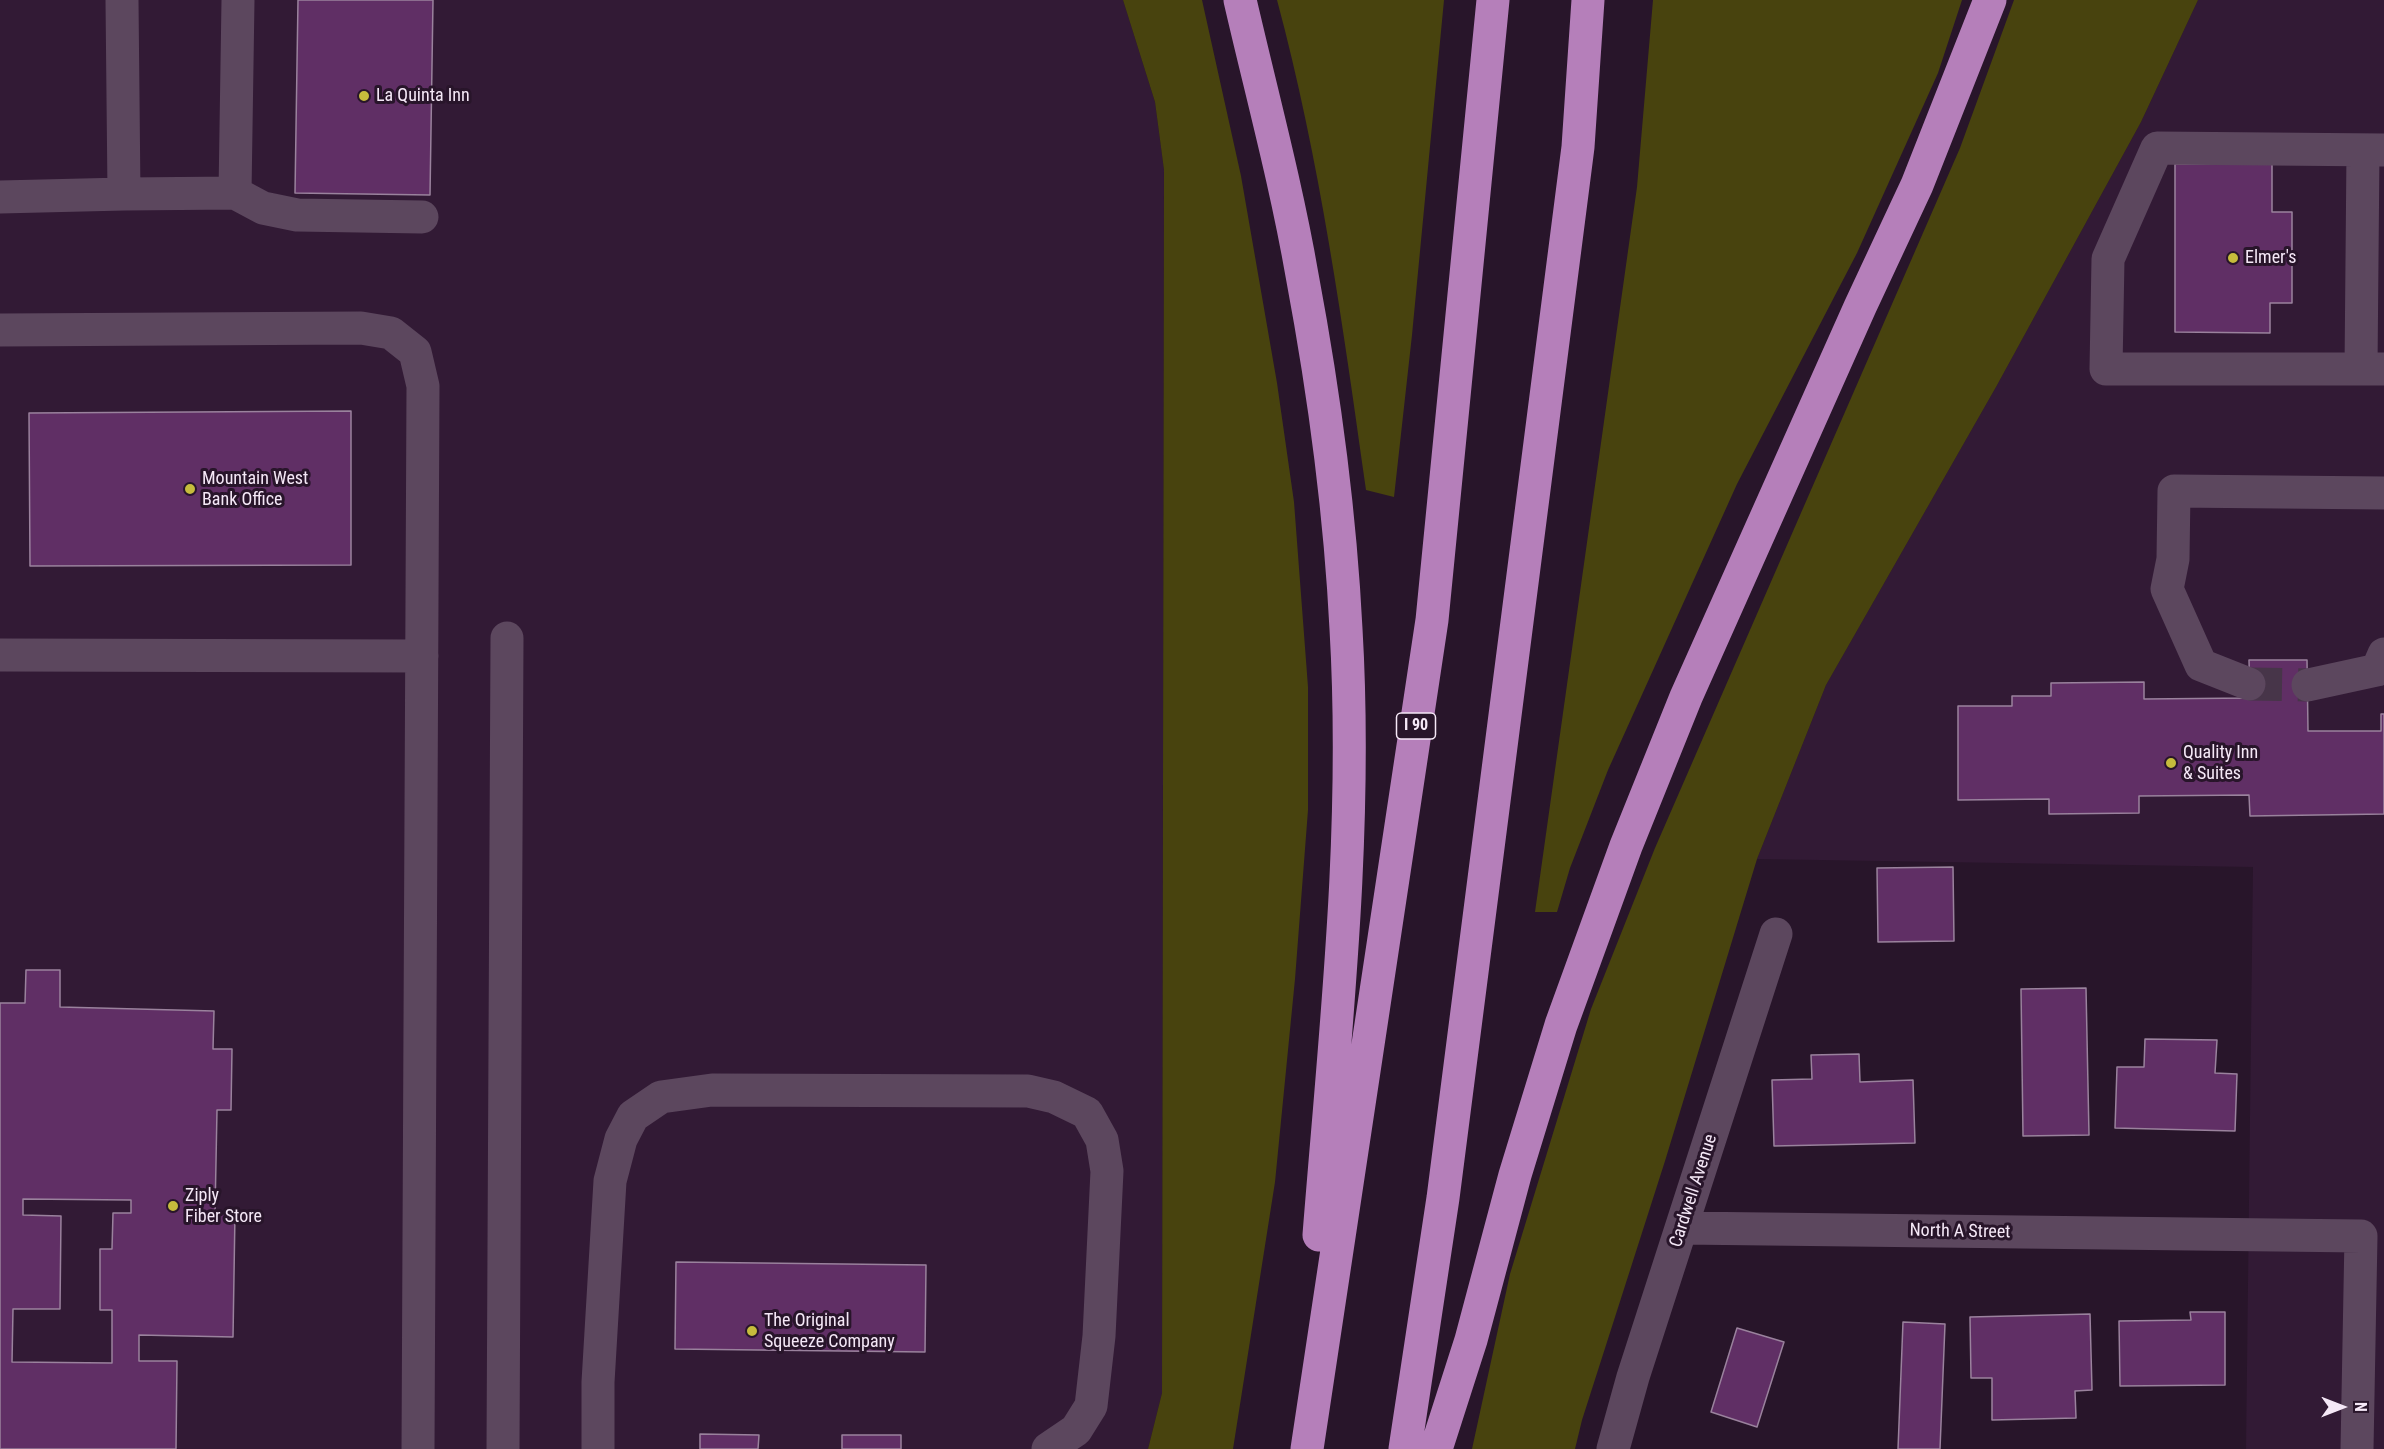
<!DOCTYPE html>
<html>
<head>
<meta charset="utf-8">
<style>
	body { margin:0 }
	#map { position:relative; width:2384px; height:1449px; overflow:hidden; background:#28152a; font-family:"Roboto Condensed",sans-serif }
	canvas { display:block }
	.north { position:absolute; left:2312px; top:1377px; width:60px; height:60px; -webkit-text-stroke:4px #28152a; paint-order:stroke; rotate:90deg; font-size:16px; font-weight:700; line-height:24px; text-align:center; color:#f5e8f7 }
	.north::after { content:''; display:block; margin:auto; width:21px; height:27px; background:#f5e8f7; clip-path:polygon(50% 0,100% 100%,50% 72%,0 100%) }
</style>
</head>
<body>
<div id="map">
<canvas width="2384" height="1449"></canvas>
<div class="north">N</div>
</div>
<script>
const c = document.querySelector('canvas').getContext('2d');
c.lineJoin = 'round';
function fillPath(path, color) {
  c.fillStyle = color;
  c.fill(path, 'evenodd');
}
function stroke(path, color, width, dash) {
  c.strokeStyle = color;
  c.lineWidth = width;
  c.lineCap = dash ? 'butt' : 'round';
  c.setLineDash(dash || []);
  c.stroke(path);
}
function write(font, color, halo, rows, align = 'center') {
  c.font = font + ' "Roboto Condensed",sans-serif';
  c.lineWidth = 6;
  c.setLineDash([]);
  c.textBaseline = 'middle';
  c.strokeStyle = halo;
  c.fillStyle = color;
  for (const [text, x, y, turn = 0] of rows) {
    c.save();
    c.translate(x, y);
    c.rotate((+turn || 0) * Math.PI / 180);
    c.textAlign = isNaN(turn) ? turn : align;
    if (halo) c.strokeText(text, 0, 0);
    c.fillText(text, 0, 0);
    c.restore();
  }
}
const built = new Path2D(`
	M0,0H1123L1155,102L1164,170L1162,1393L1148,1449H0Z
	M2198,0H2384V1449H2246L2253,867L1757,859L1826,685L1996,387L2141,122Z`);
const green = new Path2D(`
	M1123,0H1202L1241,176L1277,383L1294,502L1308,687V810L1295,979L1275,1182L1233,1449H1148L1162,1393L1164,170L1155,102Z
	M1277,0H1444L1412,335L1394,497L1366,490C1343,326 1320,160 1277,0Z
	M1653,0H1962L1938,73L1857,253L1737,484L1608,770L1570,868L1557,912H1535L1637,187Z
	M2014,0H2198L2141,122L1996,387L1826,685L1757,859L1665,1161L1582,1420L1575,1449H1472L1510,1274L1591,1009L1655,848L1960,148Z`);
const building = new Path2D(`
	M298,0H433L430,195L295,193Z
	M2175,164H2272V212H2292V303H2270V333L2175,332Z
	M351,411V565L30,566L29,413Z
	M2249,660H2307L2308,731H2381V714H2384V814L2250,816L2249,795L2139,796V813L2049,814V799L1958,800V706H2012V696H2051V683L2144,682V699L2250,698Z
	M1953,867L1954,941L1878,942L1877,868Z
	M26,970H60V1007L214,1011L213,1049H232L231,1110H217L215,1213H235L233,1337L139,1335V1361H177L176,1449H0V1003H25ZM23,1199L131,1200V1213H113L112,1249H100V1310H112V1363L12,1362L13,1309H60L61,1216L23,1215Z
	M2086,988L2089,1135L2023,1136L2021,989Z
	M2145,1039L2217,1040L2215,1073L2237,1074L2235,1131L2115,1128L2117,1067H2144Z
	M1859,1054L1860,1082L1913,1080L1915,1143L1774,1146L1772,1080L1812,1079L1811,1055Z
	M676,1262L926,1265L925,1352L675,1349Z
	M2190,1312H2225V1385L2120,1386L2119,1321L2191,1320Z
	M2090,1314L2092,1390L2075,1391L2076,1418L1992,1420V1378H1971L1970,1317Z
	M1903,1322L1945,1324L1940,1449H1898Z
	M1737,1328L1784,1342L1757,1427L1711,1412Z
	M700,1434L759,1435L758,1449H700Z
	M842,1435H901V1449H842Z`);
const minorTunnel = new Path2D(`
	M2249,684L2308,685`);
const minor = new Path2D(`
	M2384,150L2157,148L2108,259L2106,369H2384
	M235,193L263,208L297,215L422,217
	M124,194L235,193L238,0
	M0,197L124,194L122,0
	M0,330L361,328L391,333L415,352L423,386L418,1449
	M2361,369L2363,150
	M0,655L422,656
	M2249,684L2201,665L2167,589L2173,559L2174,491L2384,493
	M2308,685L2377,670L2384,654
	M1682,1228L2361,1236L2357,1449
	M503,1449L507,638
	M598,1449V1382L610,1181L621,1139L633,1116L661,1097L712,1090L1028,1091L1054,1097L1087,1113L1102,1140L1107,1171L1099,1336L1091,1406L1076,1430L1048,1449
	M1613,1449L1633,1377L1776,934`);
const highway = new Path2D(`
	M1240,0C1261,91 1286,183 1302,275C1324,392 1340,510 1346,629C1358,832 1335,1033 1319,1235
	M1307,1449L1432,620L1493,0
	M1405,1449L1443,1198L1578,147L1588,0
	M1436,1449L1471,1340L1515,1175L1561,1025L1626,846L1686,697L1860,307L1917,185L1990,0`);
const markers = [
	[364,96,6,"#c6bc3c"],
	[2233,258,6,"#c6bc3c"],
	[190,489,6,"#c6bc3c"],
	[2171,763,6,"#c6bc3c"],
	[173,1206,6,"#c6bc3c"],
	[752,1331,6,"#c6bc3c"]
];
const shields = [
	[1416,726,39]
];
const shieldNames = [
	["I 90",1416,726]
];
const poiNames = [
	["La Quinta Inn",376,96],
	["Elmer's",2245,258],
	["Mountain West",202,479],
	["Bank Office",202,500],
	["Quality Inn",2183,753],
	["& Suites",2183,774],
	["Ziply",185,1196],
	["Fiber Store",185,1217],
	["The Original",764,1321],
	["Squeeze Company",764,1342]
];
const streetNames = [
	["Cardwell Avenue",1694,1191,-72],
	["North A Street",1960,1232,1]
];
fillPath(built, '#321a35');
fillPath(green, '#48430e');
fillPath(building, '#602f65');
stroke(building, '#9a829d', 1.5);
stroke(minorTunnel, '#473549', 33, [33, 16]);
stroke(minor, '#5c475e', 33);
stroke(highway, '#b57fba', 33);
for (const [x, y, r, color] of markers) {
  const dot = new Path2D();
  dot.arc(x, y, r, 0, 2 * Math.PI);
  c.fillStyle = color;
  c.fill(dot);
  stroke(dot, '#28152a', 2);
}
for (const [x, y, w] of shields) {
  const box = new Path2D();
  box.roundRect(x - w / 2, y - 13, w, 26, 4.5);
  c.fillStyle = '#28152a';
  c.fill(box);
  stroke(box, '#f5e8f7', 1.5);
}
write('bold 16px', '#f5e8f7', null, shieldNames);
write('18px', '#f5e8f7', '#28152a', poiNames, 'left');
write('18px', '#f5e8f7', '#28152a', streetNames);
</script>
</body>
</html>
